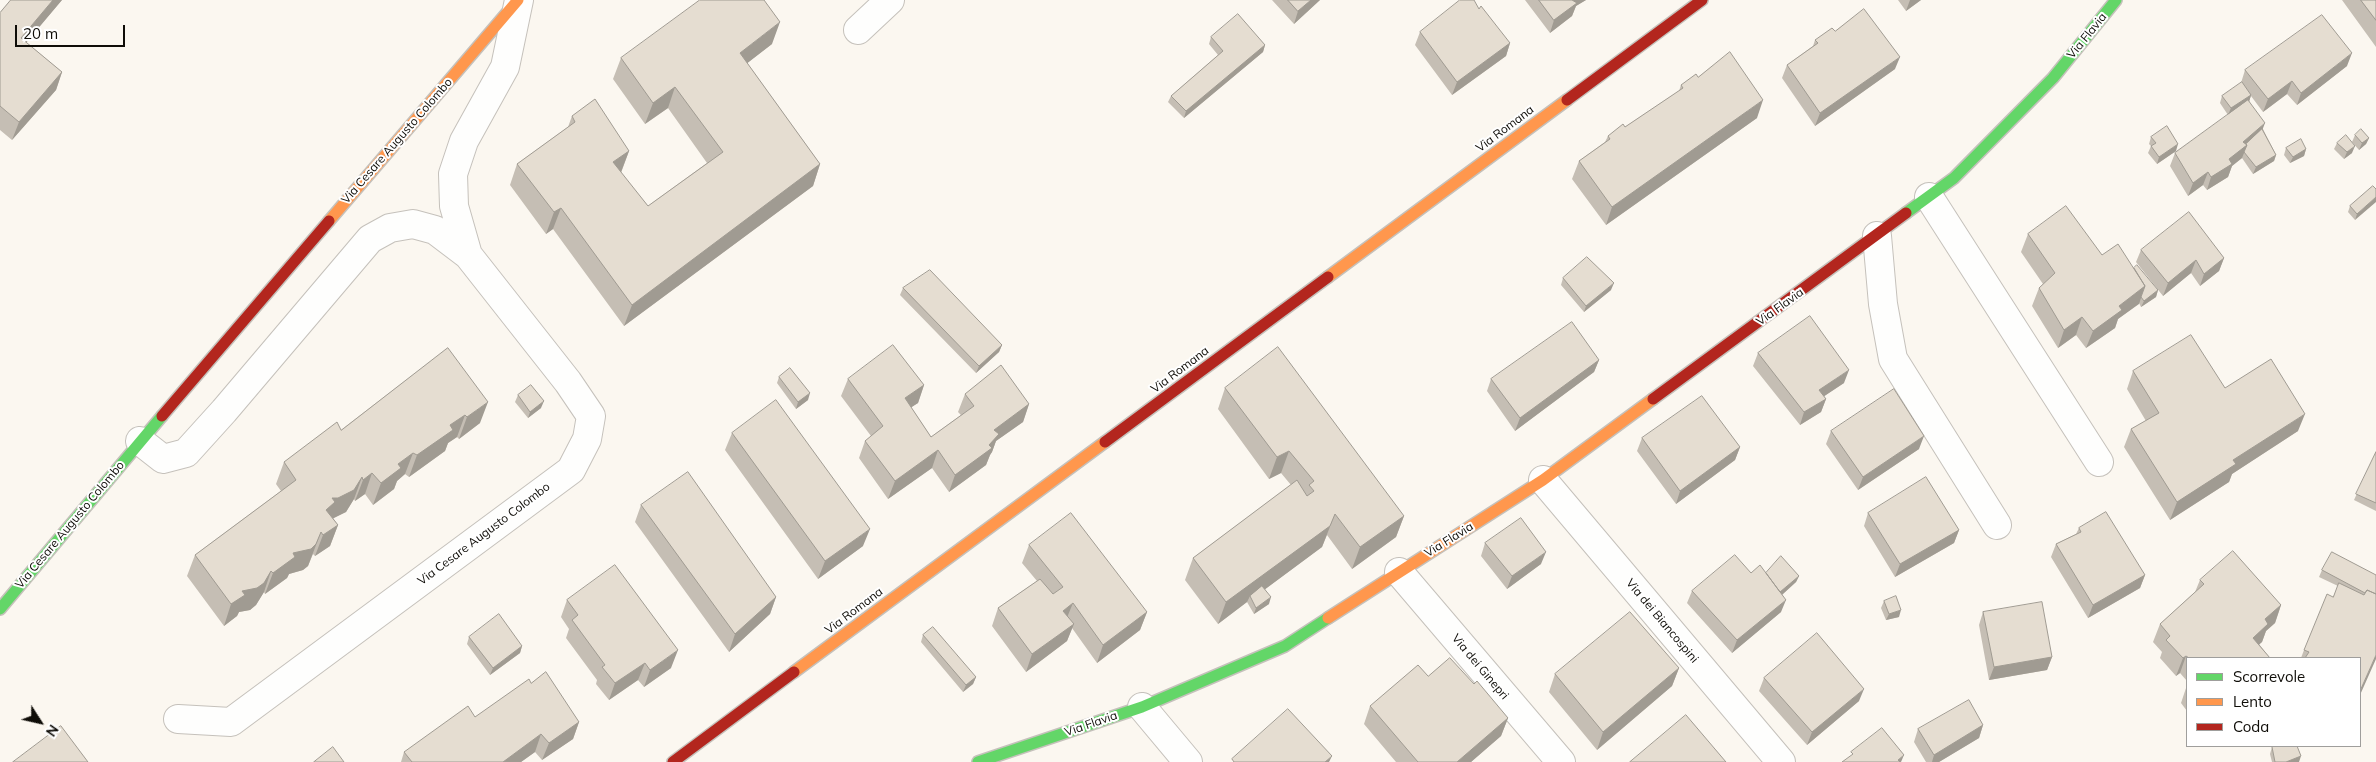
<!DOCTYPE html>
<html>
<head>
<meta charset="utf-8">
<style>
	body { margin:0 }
	#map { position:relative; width:2376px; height:762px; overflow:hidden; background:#fbf7f0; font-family:Mulish,sans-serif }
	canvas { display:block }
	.legend { position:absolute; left:2186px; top:657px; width:175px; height:90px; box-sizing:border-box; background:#fff; border:1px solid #9f9e9c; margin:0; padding:6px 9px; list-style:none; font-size:15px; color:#0f0d08 }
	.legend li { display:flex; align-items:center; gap:10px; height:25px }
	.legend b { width:25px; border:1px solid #9f9e9c }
	.north { position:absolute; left:15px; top:697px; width:50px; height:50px; -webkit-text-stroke:4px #fff; paint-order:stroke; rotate:125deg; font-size:14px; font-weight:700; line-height:20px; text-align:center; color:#0f0d08 }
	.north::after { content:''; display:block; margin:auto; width:18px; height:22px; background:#0f0d08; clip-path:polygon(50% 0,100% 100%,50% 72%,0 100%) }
	.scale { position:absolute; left:15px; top:25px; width:110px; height:22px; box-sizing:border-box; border:2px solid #0f0d08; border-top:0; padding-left:6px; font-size:15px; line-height:18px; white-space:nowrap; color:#0f0d08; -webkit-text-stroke:4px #fff; paint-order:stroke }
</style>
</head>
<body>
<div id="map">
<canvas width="2376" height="762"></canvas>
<ul class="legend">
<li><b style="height:6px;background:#63d668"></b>Scorrevole</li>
<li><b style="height:6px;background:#ff974d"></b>Lento</li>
<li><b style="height:6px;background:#b3261e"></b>Coda</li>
</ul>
<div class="north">N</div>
<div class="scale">20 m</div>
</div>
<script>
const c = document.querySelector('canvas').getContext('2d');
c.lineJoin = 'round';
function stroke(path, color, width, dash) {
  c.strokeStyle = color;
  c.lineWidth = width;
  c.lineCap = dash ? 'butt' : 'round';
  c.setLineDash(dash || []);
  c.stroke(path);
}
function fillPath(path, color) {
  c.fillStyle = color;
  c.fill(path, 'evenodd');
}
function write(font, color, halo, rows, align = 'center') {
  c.font = font + ' Mulish,sans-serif';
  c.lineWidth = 4;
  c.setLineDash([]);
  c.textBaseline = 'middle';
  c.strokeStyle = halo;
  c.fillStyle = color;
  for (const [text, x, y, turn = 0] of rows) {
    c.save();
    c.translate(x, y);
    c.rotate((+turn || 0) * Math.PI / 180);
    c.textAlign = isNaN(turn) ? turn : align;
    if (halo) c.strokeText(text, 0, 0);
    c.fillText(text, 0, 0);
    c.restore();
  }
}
const street = new Path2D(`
	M858,30L890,0
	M1929,197L2099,462
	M1877,236L1883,304L1893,359L1997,525
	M468,255L454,206L453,174L464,141L505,67L519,0
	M140,441L163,459L186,453L224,411L370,239L390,228L413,224L435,230L468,255L568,382L591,416L587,439L571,470L231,722L178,719
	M1543,480L1781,762
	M1399,572L1561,762
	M1142,707L1188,762`);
const fast = new Path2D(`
	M1906,213L1954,178L2053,78L2116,0
	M0,609L162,416
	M978,762L1142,707L1285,646L1328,618`);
const slow = new Path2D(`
	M329,221L518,0
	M1328,277L1567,100
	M1328,618L1543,480L1653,399
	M794,672L1105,442`);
const jam = new Path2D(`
	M1567,100L1702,0
	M1653,399L1906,213
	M162,416L329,221
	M1105,442L1328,277
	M673,762L794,672`);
const wall = new Path2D(`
	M11,0H62L26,42L62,72L56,90L12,140L0,130V13Z
	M1272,0H1320L1294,24Z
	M1525,0H1586L1576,6L1572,16L1550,33Z
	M1898,0H1921L1906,11Z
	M2342,0H2376V47Z
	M1479,9L1510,43L1506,56L1452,95L1415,45L1420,32Z
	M1835,31L1895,69L1815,126L1782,78L1787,65L1813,46L1815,40Z
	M1211,37L1265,45L1263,52L1184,118L1168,102L1171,96L1218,55L1209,44Z
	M772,44L747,63L820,164L813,186L624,326L553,229L546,234L510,185L517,164L568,127L572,116L629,151L621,173L648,206L707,163L668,108L645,124L613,79L621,58Z
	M2347,66L2297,105L2287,94L2263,112L2251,96L2249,101L2276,155L2274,161L2253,174L2242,158L2232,166L2228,177L2207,190L2203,185L2188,196L2170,166L2175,153L2228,115L2220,103L2222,96L2241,83L2245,70Z
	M1698,77L1757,118L1606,225L1572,179L1579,161L1605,142L1608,136L1625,127L1679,91L1681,85Z
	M2355,135L2369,138L2366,144L2359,150L2352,142Z
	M2151,137L2176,151L2157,164L2148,153L2151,146L2149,144Z
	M2337,143L2352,153L2344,159L2334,149Z
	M2286,148L2306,149L2304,156L2290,163L2284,155Z
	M2373,186L2355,220L2348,212L2350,206Z
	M2028,234L2102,255L2134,268L2158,290L2156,297L2141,307L2139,303L2118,319L2115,328L2086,348L2076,335L2058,348L2032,306L2039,288L2043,284L2021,252Z
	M2141,250L2224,258L2219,271L2200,286L2191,273L2163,296L2136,262Z
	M1563,278L1611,290L1584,312L1561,285Z
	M903,288L1002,345L999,352L976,373L900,295Z
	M448,348L480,423L459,439L457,437L448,443L445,451L409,477L405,474L397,481L394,489L373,505L365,494L355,501L354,499L346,512L333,518L338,525L330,546L315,556L313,554L308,566L303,570L289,574L287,578L265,594L264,592L256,605L250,610L239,612L237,616L224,626L187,576L195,555L281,491L276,484L284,462L341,430Z
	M1758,353L1844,383L1824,396L1826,399L1821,412L1800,425L1753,366Z
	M1599,360L1594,372L1515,431L1487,391L1491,379Z
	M2133,371L2225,388L2298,431L2232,474L2229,482L2170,520L2124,447L2131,429L2146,421L2127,389Z
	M779,377L808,400L796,409L777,383Z
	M848,379L924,385L918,403L911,407L931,437L961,415L958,412L965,394L1029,404L1023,422L996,441L992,452L990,455L986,465L949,492L932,468L888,499L859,458L865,441L871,436L841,396Z
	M1225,388L1404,516L1396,537L1352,569L1327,535L1322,547L1265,589L1269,604L1254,614L1247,602L1218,624L1185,580L1193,558L1291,485L1281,473L1269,479L1218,409Z
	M518,395L541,408L528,418L515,402Z
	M1831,431L1919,449L1858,490L1826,444Z
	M732,433L863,546L818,579L725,450Z
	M1642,438L1740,447L1735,460L1676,504L1637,451Z
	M2376,452V511L2354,500Z
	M641,505L776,597L770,614L729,652L635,522Z
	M1868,513L1959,530L1954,543L1895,577L1864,526Z
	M2079,528L2145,575L2140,588L2088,618L2051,557L2056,544L2076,534Z
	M1485,543L1541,564L1507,589L1481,556Z
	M1029,545L1147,612L1140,630L1097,663L1072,628L1067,641L1026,672L992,626L998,608L1037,581L1022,563Z
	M2322,570L2376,575L2360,658H2301L2304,650L2333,597L2338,586L2319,577Z
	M1751,573H1766L1799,576L1796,582L1782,595L1781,612L1732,653L1687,603L1692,591Z
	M2200,580L2281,605L2275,623L2266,631L2262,642L2259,644L2270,658H2187V681L2180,673L2176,676L2160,658L2162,652L2153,642L2160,624L2195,592Z
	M567,600L671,668L644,687L638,680L609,700L596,684L597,680L566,638L569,629L561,617Z
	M1884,601L1899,617L1886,620L1881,608Z
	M1983,612L2052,657L2047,670L1989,680L1979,625Z
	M923,635L976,677L973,684L963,692L921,642Z
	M469,637L522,646L520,653L490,675L467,644Z
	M1679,668L1672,686L1597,750L1549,692L1555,674Z
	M1428,676L1474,684L1508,718L1501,736L1471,762H1396L1364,724L1370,706Z
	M1764,678L1859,701L1807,745L1759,691Z
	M531,683L579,722L573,739L542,760L535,752L521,762H401L404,752L475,717Z
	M2187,685V711L2181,703Z
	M1983,725L1979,738L1939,762H1926L1914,742L1918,729Z
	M2274,746H2297L2299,762H2272L2270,754L2272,747Z`);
const shadedWall = new Path2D(`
	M53,0H62L15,56L21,38Z
	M1311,0H1320L1294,24L1298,11Z
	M1571,0H1586L1576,6L1572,16L1550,33L1554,20Z
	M1910,0H1921L1906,11Z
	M780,22L772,44L732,75L740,53Z
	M1510,43L1506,56L1452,95L1457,82Z
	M1265,45L1263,52L1184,118L1186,111Z
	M2352,53L2347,66L2297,105L2301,93Z
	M1900,57L1895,69L1815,126L1820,113Z
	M62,72L56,90L12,140L19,122Z
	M2292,81L2287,94L2263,112L2268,99Z
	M675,87L668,108L645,124L653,103Z
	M2251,95L2249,102L2228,115L2231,108Z
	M1763,100L1757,118L1606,225L1612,207Z
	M2265,123L2260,136L2246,148L2242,158L2232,166L2228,177L2207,190L2211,177L2243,142Z
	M2369,138L2366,144L2359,150L2362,143Z
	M2178,144L2176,151L2157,164L2159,157Z
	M2355,146L2352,153L2344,159L2347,152Z
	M2306,149L2304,156L2290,163L2293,157Z
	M629,151L621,172L605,183L613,162Z
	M2276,155L2274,161L2253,174L2256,167Z
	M820,164L813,186L624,326L632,305Z
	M2208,172L2203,185L2188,196L2193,183Z
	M2376,197V202L2355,220L2357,214Z
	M561,208L553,229L546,234L554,212Z
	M2224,258L2219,271L2200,286L2204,274Z
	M2196,260L2191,273L2163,296L2168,283Z
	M1614,283L1611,290L1584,312L1586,306Z
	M2145,286L2139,304L2118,319L2115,328L2086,348L2093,331L2119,306Z
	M2158,290L2156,297L2141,307L2144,301Z
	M2082,317L2076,335L2058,348L2064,330Z
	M1002,345L999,352L976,373L979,366Z
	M1599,360L1594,372L1515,431L1520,418Z
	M1849,370L1844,383L1814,403L1819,390Z
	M924,385L918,403L898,416L905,398Z
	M810,393L808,400L796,409L798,402Z
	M1826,399L1821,412L1800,425L1804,412Z
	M544,401L541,408L528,418L530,412Z
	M488,402L480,423L459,439L467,417Z
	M1029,404L1023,422L996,441L992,452L990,455L986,465L949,492L955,475L994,430Z
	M2305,414L2298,431L2232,474L2229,482L2170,520L2177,502L2233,460Z
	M465,415L457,437L448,443L445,451L409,477L417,455L450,425Z
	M1924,436L1919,449L1858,490L1863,477Z
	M1740,447L1735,460L1676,504L1680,491Z
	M938,450L932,468L888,499L895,481Z
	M1289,451L1281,473L1269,479L1277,457Z
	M413,453L405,474L397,481L394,489L373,505L381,483L398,464Z
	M372,473L365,494L355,501L363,480Z
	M362,477L354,499L346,512L330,520L326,510L332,498Z
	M1335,514L1322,547L1252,599L1250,596L1247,602L1218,624L1226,602Z
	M1404,516L1396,537L1352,569L1360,547Z
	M338,525L330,546L315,556L323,535Z
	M870,529L863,546L818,579L825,561Z
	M1959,530L1954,543L1895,577L1900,564Z
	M321,532L308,566L303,570L289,574L287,578L265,594L273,573L293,553Z
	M1546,552L1541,564L1507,589L1512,576Z
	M271,571L264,592L256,605L250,610L239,612L237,616L224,626L231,604L242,591Z
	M2145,575L2140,588L2088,618L2093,605Z
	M1799,576L1796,582L1774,602L1776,595Z
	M776,597L770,614L729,652L735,634Z
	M1271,597L1269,604L1254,614L1256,608Z
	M1786,600L1781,612L1732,653L1737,640Z
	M1073,603L1066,620L1063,611Z
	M2281,605L2275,623L2266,631L2262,642L2247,656L2253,638L2265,619Z
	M1901,610L1899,617L1886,620L1889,614Z
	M1147,612L1140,630L1097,663L1103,645Z
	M1074,624L1067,641L1026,672L1032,654Z
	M522,646L520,653L490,675L493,668Z
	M678,650L671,668L644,687L650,670Z
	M2376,655V659L2360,695V691Z
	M2186,656L2180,673L2176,676L2183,658Z
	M2052,657L2047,670L1989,680L1994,667Z
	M645,663L638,680L609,700L615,683Z
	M1679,668L1672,686L1597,750L1603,732Z
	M976,677L973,684L963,692L966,685Z
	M1864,689L1859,701L1807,745L1812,732Z
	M1508,718L1501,736L1471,762H1457Z
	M579,722L573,739L542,760L549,743Z
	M1983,725L1979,738L1939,762H1932L1934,755Z
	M541,734L535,752L521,762H503Z
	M1904,755L1901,762H1897L1898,760Z
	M1332,756L1329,762H1325Z
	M2301,756L2299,762H2286Z`);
const building = new Path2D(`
	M11,0H53L21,38L62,72L19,122L0,106V13Z
	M700,0H764L780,22L740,53L820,164L632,305L561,208L554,212L517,164L575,122L572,116L595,99L629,151L613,162L648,206L723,152L675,87L653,103L621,58Z
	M1288,0H1311L1298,11Z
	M1460,0H1474L1479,9L1481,6L1510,43L1457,82L1420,32Z
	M1539,0H1572L1577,3L1554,20Z
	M2361,0H2376V20Z
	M1864,9L1900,57L1820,113L1787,65L1818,43L1815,40L1832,28L1835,31Z
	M1238,14L1265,45L1186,111L1171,96L1223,51L1211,37Z
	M2322,15L2352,53L2301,93L2292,81L2268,99L2245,70Z
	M1730,52L1763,100L1612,207L1579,161L1610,139L1608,136L1623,124L1625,127L1683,88L1681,85L1696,74L1698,77Z
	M2242,82L2251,95L2231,108L2222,96Z
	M2248,100L2265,123L2243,142L2247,145L2229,159L2232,164L2211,177L2208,172L2193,183L2175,153Z
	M2167,126L2178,144L2159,157L2151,146L2156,143L2151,137Z
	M2262,129L2276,155L2256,167L2244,152L2247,145L2246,144Z
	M2361,129L2369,138L2362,143L2355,135Z
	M2346,135L2355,146L2347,152L2337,143Z
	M2301,139L2306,149L2293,157L2286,148Z
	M2373,186L2376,189V197L2357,214L2350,206Z
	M2066,206L2102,255L2118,244L2145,286L2119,306L2122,310L2093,331L2082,317L2064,330L2039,288L2055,273L2028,234Z
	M2189,212L2224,258L2204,274L2196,260L2168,283L2141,250Z
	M1587,257L1614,283L1586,306L1563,278Z
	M2137,265L2158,290L2144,301L2141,297L2145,286L2134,268Z
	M930,270L1002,345L979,366L903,288Z
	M1810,316L1849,370L1819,390L1826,399L1804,412L1758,353Z
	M1572,322L1599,360L1520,418L1491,379Z
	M2191,335L2225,388L2271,359L2305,414L2233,460L2236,464L2177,502L2131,429L2159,413L2133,371Z
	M893,345L924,385L905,398L931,437L974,406L965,394L1001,365L1029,404L994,430L999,434L989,445L992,448L955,475L938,450L895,481L865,441L883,426L848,379Z
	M1278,347L1404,516L1360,547L1335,514L1330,526L1226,602L1193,558L1297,480L1307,496L1314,491L1309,485L1314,481L1289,451L1277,457L1225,388Z
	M448,348L488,402L467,417L465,415L450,425L453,430L417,455L413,453L398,464L401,468L381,483L372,473L363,480L362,477L354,490L338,498H332L335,502L326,510L338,525L323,535L321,532L316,544L311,549L293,553L295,557L273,573L271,571L264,583L257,588L242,591L245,595L231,604L195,555L296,480L284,462L337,422L341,430Z
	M790,368L810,393L798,402L779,377Z
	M531,385L544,401L530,412L518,395Z
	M1894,389L1924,436L1863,477L1831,431Z
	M1702,396L1740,447L1680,491L1642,438Z
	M776,400L870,529L825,561L732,433Z
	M2376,452V503L2356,494Z
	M688,472L776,597L735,634L641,505Z
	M1926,477L1959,530L1900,564L1868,513Z
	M2106,512L2145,575L2093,605L2056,544L2081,532L2079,528Z
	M1071,513L1147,612L1103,645L1073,603L1063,611L1074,624L1032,654L998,608L1040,579L1053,594L1063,587L1029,545Z
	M1521,518L1546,552L1512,576L1485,543Z
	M2233,551L2281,605L2265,619L2268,624L2253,638L2270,658H2189L2186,656L2183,658L2166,640L2170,636L2160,624L2204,584L2200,580Z
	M2332,552L2376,575V594L2367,590L2365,593L2322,570Z
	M1735,555L1751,573L1760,565L1786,600L1737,640L1692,591Z
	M1781,556L1799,576L1780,592L1766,573Z
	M615,565L678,650L650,670L645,663L615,683L602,667L605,665L572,620L578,615L567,600Z
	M2339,583L2364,595L2367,590L2376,594V655L2360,691V658H2305L2309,652L2304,650L2327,594L2333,597Z
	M1262,586L1271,597L1256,608L1250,596Z
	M1896,596L1901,610L1889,614L1884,601Z
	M2042,602L2052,657L1994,667L1983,612Z
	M1630,612L1679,668L1603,732L1555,674Z
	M499,614L522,646L493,668L469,637Z
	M933,627L976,677L966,685L923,635Z
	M1817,633L1864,689L1812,732L1764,678Z
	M1450,658L1474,684L1477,681L1508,718L1457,762H1418L1370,706L1418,665L1428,676Z
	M546,672L579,722L549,743L541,734L503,762H412L404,752L468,706L475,717L529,679L531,683Z
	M1969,700L1983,725L1934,755L1918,729Z
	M1288,709L1332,756L1325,762H1234L1232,759Z
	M1686,715L1726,762H1630Z
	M61,726L88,762H13Z
	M1882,728L1904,755L1898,760L1900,762H1842L1853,754L1851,752Z
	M2275,746H2297L2301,756L2286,762H2275L2272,747Z
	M333,747L344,762H314Z`);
const streetNames = [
	["Via Flavia",2087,36,-51],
	["Via Romana",1505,129,-37],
	["Via Cesare Augusto Colombo",397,141,-49],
	["Via Flavia",1780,307,-36],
	["Via Romana",1180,370,-37],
	["Via Cesare Augusto Colombo",70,525,-50],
	["Via Cesare Augusto Colombo",484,534,-37],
	["Via Flavia",1449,540,-32],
	["Via Romana",854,611,-37],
	["Via dei Biancospini",1662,621,50],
	["Via dei Ginepri",1480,667,50],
	["Via Flavia",1091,724,-19]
];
stroke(street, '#c5c1bb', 30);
stroke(fast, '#c5c1bb', 14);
stroke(slow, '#c5c1bb', 14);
stroke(jam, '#c5c1bb', 14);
stroke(street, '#fefefd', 28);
stroke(fast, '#63d668', 11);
stroke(slow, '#ff974d', 11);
stroke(jam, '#b3261e', 11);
fillPath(wall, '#c5beb4');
fillPath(shadedWall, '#a09b92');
fillPath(building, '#e5ddd1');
stroke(building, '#a09b92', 1);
write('12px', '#0f0d08', '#fff', streetNames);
</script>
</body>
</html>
